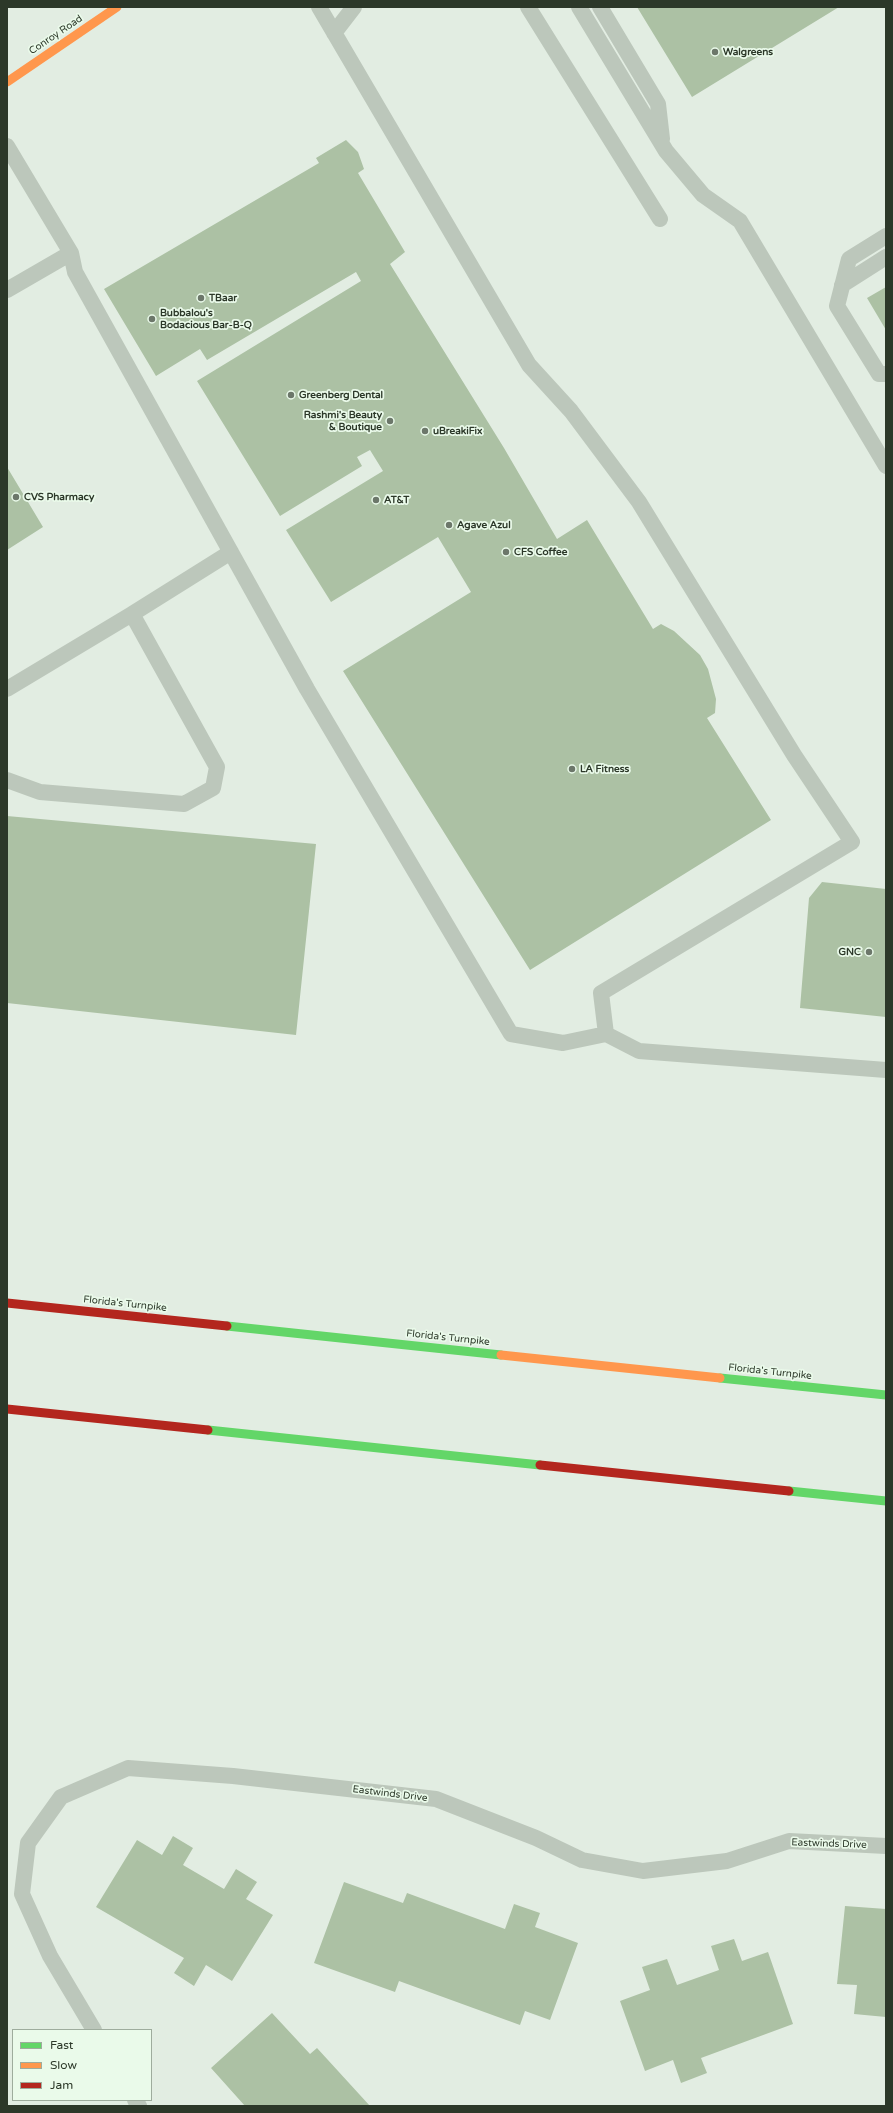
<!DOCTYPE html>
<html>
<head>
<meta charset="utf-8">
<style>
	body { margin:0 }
	#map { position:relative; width:893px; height:2113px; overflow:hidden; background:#e2ede2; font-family:"Varela Round",sans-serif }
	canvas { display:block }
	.frame { position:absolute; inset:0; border:8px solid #2c3829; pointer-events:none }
	.legend { position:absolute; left:12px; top:2029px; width:140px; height:72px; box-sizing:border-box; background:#eafaea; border:1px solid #9eac9d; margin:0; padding:5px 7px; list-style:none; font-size:12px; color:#2c3829 }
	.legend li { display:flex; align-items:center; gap:8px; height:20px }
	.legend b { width:20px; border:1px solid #9eac9d }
</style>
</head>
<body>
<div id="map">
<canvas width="893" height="2113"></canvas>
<div class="frame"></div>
<ul class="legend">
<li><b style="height:5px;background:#63d668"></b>Fast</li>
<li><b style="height:5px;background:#ff974d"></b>Slow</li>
<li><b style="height:5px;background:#b3261e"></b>Jam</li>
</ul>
</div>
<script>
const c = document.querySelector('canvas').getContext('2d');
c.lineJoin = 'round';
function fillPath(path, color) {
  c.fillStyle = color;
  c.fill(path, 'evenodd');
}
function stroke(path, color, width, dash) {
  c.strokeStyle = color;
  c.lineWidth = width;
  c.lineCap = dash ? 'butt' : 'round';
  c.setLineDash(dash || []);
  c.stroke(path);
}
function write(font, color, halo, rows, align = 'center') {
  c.font = font + ' "Varela Round",sans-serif';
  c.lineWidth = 3.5;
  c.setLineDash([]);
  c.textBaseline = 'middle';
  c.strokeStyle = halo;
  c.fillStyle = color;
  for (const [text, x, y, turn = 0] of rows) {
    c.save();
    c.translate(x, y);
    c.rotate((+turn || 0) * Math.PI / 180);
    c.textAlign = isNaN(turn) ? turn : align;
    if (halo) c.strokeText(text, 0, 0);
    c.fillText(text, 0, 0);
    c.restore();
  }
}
const building = new Path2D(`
	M637,7H839L692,97Z
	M346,140L358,152L364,169L358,173L405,252L390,264L504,448L557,539L587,520L653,629L661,624L674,631L700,655L708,669L716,699L715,713L707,718L771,820L530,970L343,671L471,592L438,537L331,602L286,530L383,471L370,450L357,457L362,466L280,516L197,381L361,281L356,272L207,360L200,349L156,376L104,289L319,163L316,158Z
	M886,287V330L867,298Z
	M7,467L43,527L7,550Z
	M7,816L316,844L296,1035L7,1003Z
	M822,882L886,889V1017L800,1008L809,898Z
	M173,1836L193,1848L183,1865L224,1889L236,1869L257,1882L246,1899L273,1915L232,1981L206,1965L194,1986L174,1973L184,1958L96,1907L137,1840L162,1855Z
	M344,1882L403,1903L407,1893L505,1929L514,1904L540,1913L535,1927L578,1943L550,2020L525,2011L520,2025L399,1981L395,1992L314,1963Z
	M845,1906L886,1909V2017L854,2014L857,1985L837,1984Z
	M734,1939L742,1961L768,1952L793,2024L701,2058L707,2073L681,2083L673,2060L645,2071L620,2001L650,1990L642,1967L667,1959L677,1985L719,1970L711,1946Z
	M272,2013L310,2054L317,2048L370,2106H245L211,2068Z`);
const lane = new Path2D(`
	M319,7L529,365L571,411L639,502L794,755L852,842L601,993L606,1034L639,1051L886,1070
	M528,7L660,219
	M579,7L666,151L703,195L740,221L886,466
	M600,7L658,104L662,139
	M334,33L354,7
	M7,146L71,253L75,272L307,689L511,1034L563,1043L606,1034
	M886,236L849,259L837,306L879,374H886
	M842,285L886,257
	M7,290L71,253
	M132,614L231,552
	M7,689L132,614L217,767L213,788L184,804L40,792L7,780
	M94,2030L50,1956L22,1894L28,1843L61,1797L128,1768L233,1776L436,1799L536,1838L582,1860L643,1871L727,1861L789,1841L886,1846
	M135,2100L139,2106`);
const fast = new Path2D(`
	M227,1326L501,1355
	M720,1378L886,1395
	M208,1430L540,1465
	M789,1491L886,1501`);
const slow = new Path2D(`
	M7,82L117,7
	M501,1355L720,1378`);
const jam = new Path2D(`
	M7,1303L227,1326
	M7,1409L208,1430
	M540,1465L789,1491`);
const markers = [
	[715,52,4,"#6c776a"],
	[201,298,4,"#6c776a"],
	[152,319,4,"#6c776a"],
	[291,395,4,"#6c776a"],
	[390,421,4,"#6c776a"],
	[425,431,4,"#6c776a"],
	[16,497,4,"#6c776a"],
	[376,500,4,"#6c776a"],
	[449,525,4,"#6c776a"],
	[506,552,4,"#6c776a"],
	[572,769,4,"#6c776a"],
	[869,952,4,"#6c776a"]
];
const streetNames = [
	["Conroy Road",56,35,-34],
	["Florida's Turnpike",125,1304,6],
	["Florida's Turnpike",448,1338,6],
	["Florida's Turnpike",770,1372,6],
	["Eastwinds Drive",390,1794,7],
	["Eastwinds Drive",829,1844,2]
];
const poiNames = [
	["Walgreens",723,52],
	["TBaar",209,298],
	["Bubbalou's",160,313],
	["Bodacious Bar-B-Q",160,325],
	["Greenberg Dental",299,395],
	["Rashmi's Beauty",382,415,"right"],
	["& Boutique",382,427,"right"],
	["uBreakiFix",433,431],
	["CVS Pharmacy",24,497],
	["AT&T",384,500],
	["Agave Azul",457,525],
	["CFS Coffee",514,552],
	["LA Fitness",580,769],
	["GNC",861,952,"right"]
];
fillPath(building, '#acc1a4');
stroke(lane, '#bcc7bb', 16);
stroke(fast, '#63d668', 9);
stroke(slow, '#ff974d', 9);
stroke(jam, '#b3261e', 9);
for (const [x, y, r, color] of markers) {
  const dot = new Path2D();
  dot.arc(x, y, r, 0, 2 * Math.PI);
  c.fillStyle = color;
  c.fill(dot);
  stroke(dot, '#eafaea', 1.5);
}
write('10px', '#2c3829', '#eafaea', streetNames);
write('bold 10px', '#2c3829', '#eafaea', poiNames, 'left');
</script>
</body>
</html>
